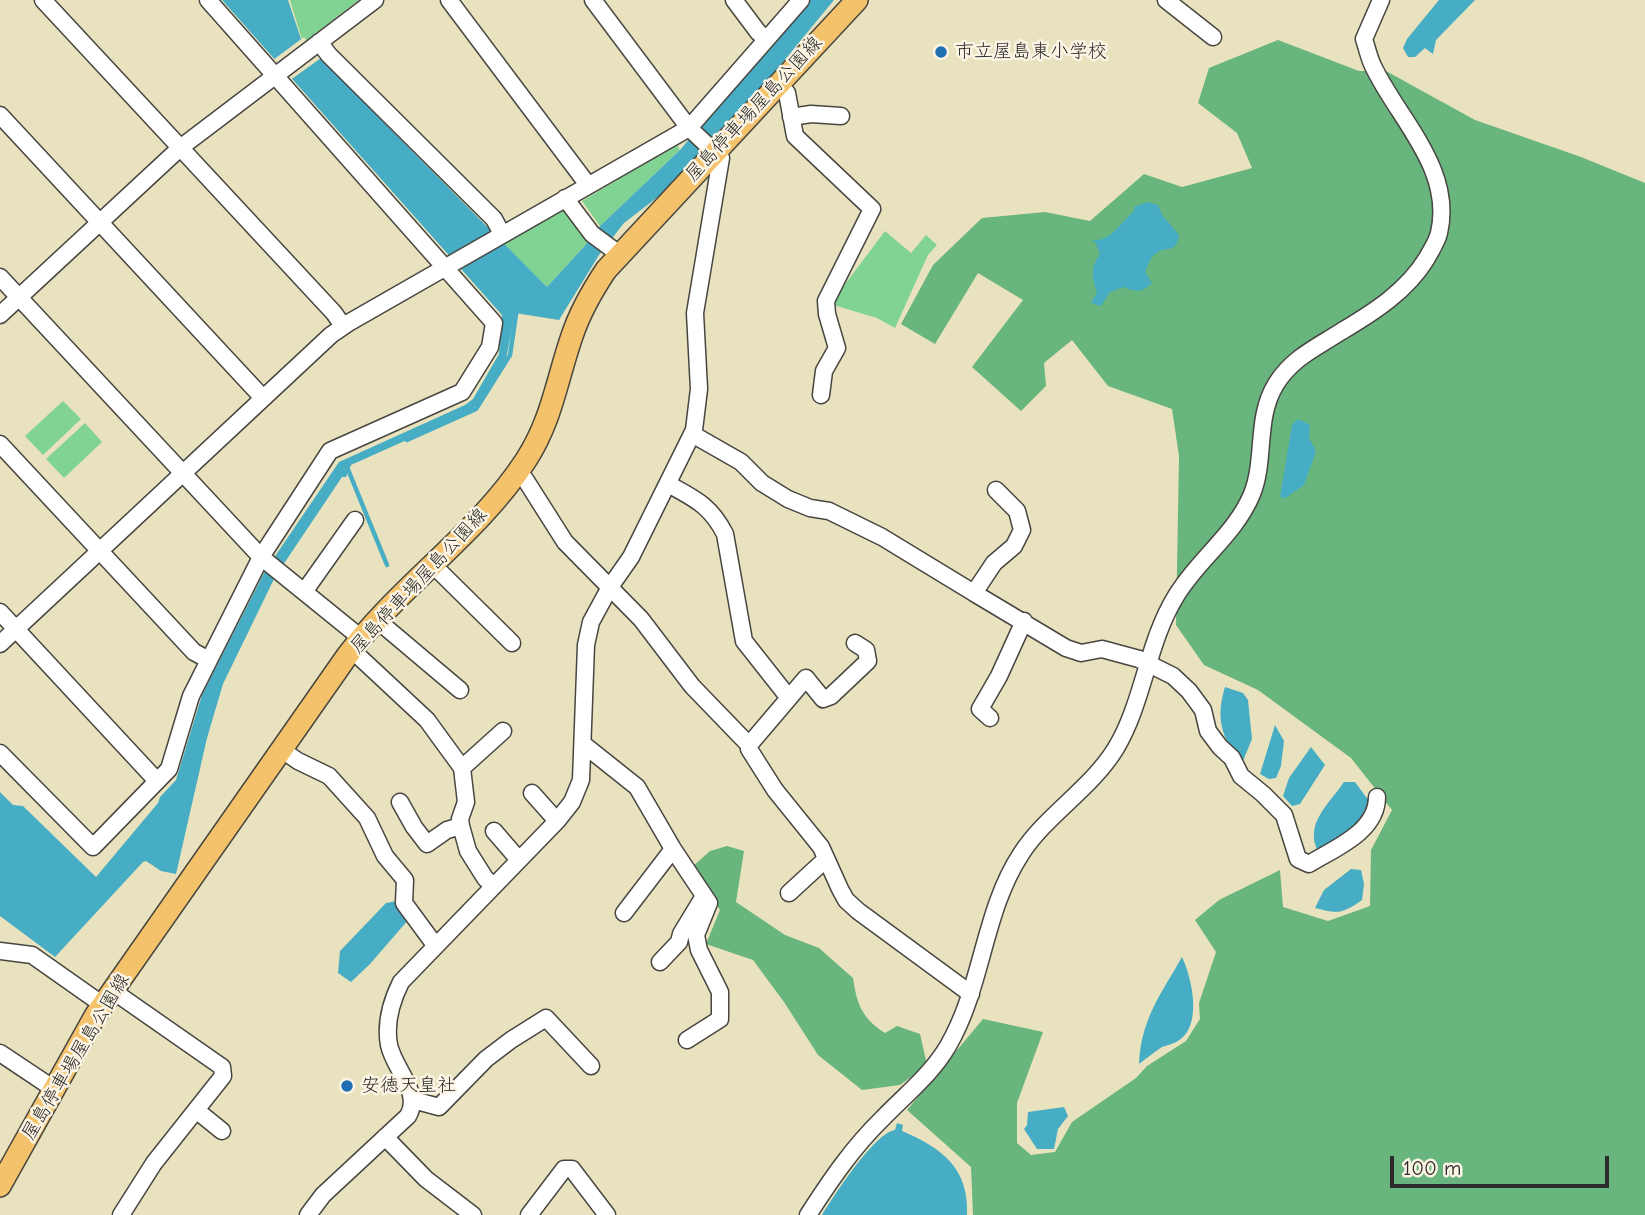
<!DOCTYPE html>
<html>
<head>
<meta charset="utf-8">
<style>
	body { margin:0 }
	#map { position:relative; width:1645px; height:1215px; overflow:hidden; background:#e9e2be; font-family:"Comic Neue",sans-serif }
	canvas { display:block }
	.scale { position:absolute; left:1390px; top:1156px; width:219px; height:32px; box-sizing:border-box; border:4px solid #2b2b2b; border-top:0; padding-left:9px; font-size:21px; line-height:24px; white-space:nowrap; color:#2b2b2b; -webkit-text-stroke:5px #fcf5e5; paint-order:stroke }
</style>
</head>
<body>
<div id="map">
<canvas width="1645" height="1215"></canvas>
<div class="scale">100 m</div>
</div>
<script>
const c = document.querySelector('canvas').getContext('2d');
c.lineJoin = 'round';
function fillPath(path, color) {
  c.fillStyle = color;
  c.fill(path, 'evenodd');
}
function stroke(path, color, width, dash) {
  c.strokeStyle = color;
  c.lineWidth = width;
  c.lineCap = dash ? 'butt' : 'round';
  c.setLineDash(dash || []);
  c.stroke(path);
}
function write(font, color, halo, rows, align = 'center') {
  c.font = font + ' "Comic Neue","Klee One",sans-serif';
  c.lineWidth = 5;
  c.setLineDash([]);
  c.textBaseline = 'middle';
  c.strokeStyle = halo;
  c.fillStyle = color;
  for (const [text, x, y, turn = 0] of rows) {
    c.save();
    c.translate(x, y);
    c.rotate((+turn || 0) * Math.PI / 180);
    c.textAlign = isNaN(turn) ? turn : align;
    if (halo) c.strokeText(text, 0, 0);
    c.fillText(text, 0, 0);
    c.restore();
  }
}
const green = new Path2D(`
	M290,0H359L303,43Z
	M677,144L680,150L600,226L582,201Z
	M565,209L590,240L547,287L504,244Z
	M885,231L911,253L926,235L937,245L928,255L895,328L877,318L830,304Z
	M63,401L81,419L43,455L25,436Z
	M85,423L102,442L64,478L46,459Z`);
const forest = new Path2D(`
	M1278,40L1359,71H1386L1475,120L1581,157L1645,183V1215H973L971,1167L907,1110L983,1019L1043,1032L1017,1103V1143L1031,1155L1055,1152L1072,1122L1136,1078L1147,1066L1186,1041L1200,1019L1199,1003L1216,952L1195,920L1219,900L1280,870L1283,907L1328,921L1370,906L1371,850L1392,810L1351,758L1258,690L1204,665L1176,625L1179,456L1172,409L1108,386L1072,340L1044,363L1046,386L1021,411L972,367L1023,300L978,273L935,344L901,324L933,265L982,218L1045,212L1090,221L1144,174L1182,187L1252,168L1237,133L1198,103L1209,68Z
	M727,846L744,851L736,902L785,935L819,948L853,978C857,1005 862,1018 885,1033L897,1026L920,1034L927,1065L900,1085L862,1090L818,1055L784,1002L753,960L706,944L720,910L692,867L710,851Z`);
const water = new Path2D(`
	M222,0H288L301,39L547,287L590,240L600,226L680,150L807,0H834L764,85L701,156L663,193L624,223L599,255L559,320L515,313L506,359L477,405L467,413L351,465L346,477H342L275,577L223,684L207,738L176,874L161,871L146,861L143,862L55,957L0,916V792L13,805L23,806L96,877L158,803L160,797L176,780L202,695L265,571L339,462L465,405L473,399L499,354L502,315Z
	M1439,0H1475L1436,40L1433,54L1425,48L1415,57H1408L1403,48L1407,39Z
	M1147,202L1158,205L1162,215L1179,235C1176,253 1170,246 1158,252C1150,256 1148,265 1145,272L1152,283C1142,292 1137,293 1124,287L1110,292L1101,306L1091,303L1097,293C1092,277 1090,268 1100,254L1096,243L1091,240C1110,243 1121,222 1134,211V207Z
	M1298,419L1310,425L1309,438L1316,451L1304,485L1285,498L1280,497L1292,425Z
	M1225,687L1243,693L1248,700L1252,739L1243,761C1220,740 1216,716 1225,687Z
	M1275,725L1284,741L1281,766L1276,778L1269,779L1260,774Z
	M1311,747L1325,765L1300,804L1292,806L1283,796L1289,778Z
	M1344,782H1355L1369,801L1355,829L1318,851C1304,824 1329,804 1344,782Z
	M1351,869L1361,870L1364,884L1362,900C1342,914 1338,914 1315,908L1324,890Z
	M397,901L409,919L370,964L351,982L338,973L340,951L386,903Z
	M1182,957C1192,978 1203,1026 1178,1041C1173,1044 1167,1045 1162,1047C1154,1052 1147,1058 1139,1064C1141,1019 1161,994 1182,957Z
	M1064,1107L1068,1116L1058,1129L1054,1149H1037L1024,1129L1027,1125L1028,1112Z
	M897,1123L903,1125L902,1131C942,1148 969,1168 967,1215H822C834,1196 874,1133 895,1130Z`);
const pier = new Path2D(`
	M304,37L321,58L289,81L273,60Z`);
const stream = new Path2D(`
	M407,440L476,409L510,355L517,308
	M347,467L387,565`);
const minor = new Path2D(`
	M43,0L334,313L343,326
	M449,0L588,185
	M734,0L758,32L766,39
	M1166,0L1213,37
	M319,42L329,55L494,219L502,234
	M778,84L787,93L795,136L872,209L826,301L827,314L837,348L824,371L821,395
	M0,115L263,398
	M791,117L811,114L841,116
	M565,198L592,234L619,254
	M0,277L261,557L361,638
	M0,315L180,148L375,0
	M692,434L741,462L762,483L788,499L810,508L829,511L882,537L974,593L994,563L1014,546L1022,530L1017,511L996,490
	M0,444L194,652L209,660
	M517,473L525,479L565,542L641,619L692,686L749,745
	M668,484C695,499 710,505 725,534L744,641L789,698L749,745V749L775,790L821,847L840,889L846,900L858,911L971,994
	M432,564L512,643
	M304,592L355,520
	M974,593L1066,648L1081,653L1102,649L1139,659L1173,676L1189,691L1203,710L1208,731L1220,747L1232,758L1241,776L1263,794L1284,815L1298,859L1309,864C1335,848 1377,832 1377,797
	M0,612L157,781
	M377,620L460,690
	M0,644L331,335L350,322L689,128L801,0
	M352,650L427,720L462,768L466,802L460,819L461,826L468,851L485,878L493,886
	M789,698L806,678L823,699L831,696L868,661L866,650L855,643
	M990,718L980,709L999,676L1024,621
	M583,744L637,787L673,849L709,903L696,935L699,950L720,992V1019L687,1040
	M282,750L298,761L329,776L367,818L385,856L405,880L404,903L435,945
	M0,753L93,847L169,769L191,696L261,557L330,451L462,392L490,347L494,323L208,0
	M462,768L503,731
	M532,793L557,821
	M400,802L414,827L427,844L447,830L461,826
	M494,831L519,860
	M789,893L826,859
	M624,913L673,849
	M0,951L32,955L103,1005
	M660,962L679,942L681,934L701,901
	M113,991L222,1067L223,1076L154,1163L121,1215
	M0,1053L54,1089
	M413,1100L439,1107L486,1059L511,1040L546,1018L591,1066
	M196,1110L222,1131
	M385,1137L426,1179L473,1215
	M308,1215L323,1195L408,1116C422,1093 394,1069 389,1045C385,1023 391,1002 401,982L557,821L572,802L581,780L586,645L591,622L610,587L631,557L694,430L699,389L695,313L721,158L689,128L593,0
	M529,1215L564,1169H572L607,1215
	M808,1215C830,1181 853,1147 882,1119C905,1095 931,1075 948,1046C983,986 983,912 1021,854C1047,814 1091,789 1116,748C1144,701 1147,643 1176,596C1198,559 1235,535 1252,494C1266,459 1255,418 1276,384C1292,358 1317,347 1342,331C1374,312 1407,291 1427,258C1431,250 1437,242 1439,233C1454,169 1398,119 1373,66C1369,58 1367,48 1364,39L1381,0`);
const major = new Path2D(`
	M0,1186L95,1016L347,656C400,585 478,534 526,460C552,420 557,379 572,336C580,312 592,291 606,270L857,0`);
const markers = [
	[941,52,7,"#1f6fb2"],
	[347,1086,7,"#1f6fb2"]
];
const poiNames = [
	["市立屋島東小学校",955,52],
	["安徳天皇社",361,1086]
];
const streetNames = [
	["屋島停車場屋島公園線",754,109,-47],
	["屋島停車場屋島公園線",419,581,-47],
	["屋島停車場屋島公園線",76,1057,-59]
];
fillPath(green, '#81d394');
fillPath(forest, '#68b57e');
fillPath(water, '#46adc5');
fillPath(pier, '#e9e2be');
stroke(stream, '#46adc5', 4.5);
stroke(minor, '#484641', 19);
stroke(major, '#484641', 24);
stroke(minor, '#fff', 16);
stroke(major, '#f3c26a', 21);
for (const [x, y, r, color] of markers) {
  const dot = new Path2D();
  dot.arc(x, y, r, 0, 2 * Math.PI);
  c.fillStyle = color;
  c.fill(dot);
  stroke(dot, '#fcf5e5', 2.5);
}
write('19px', '#2b2b2b', '#fcf5e5', poiNames, 'left');
write('19px', '#2b2b2b', '#fcf5e5', streetNames);
</script>
</body>
</html>
